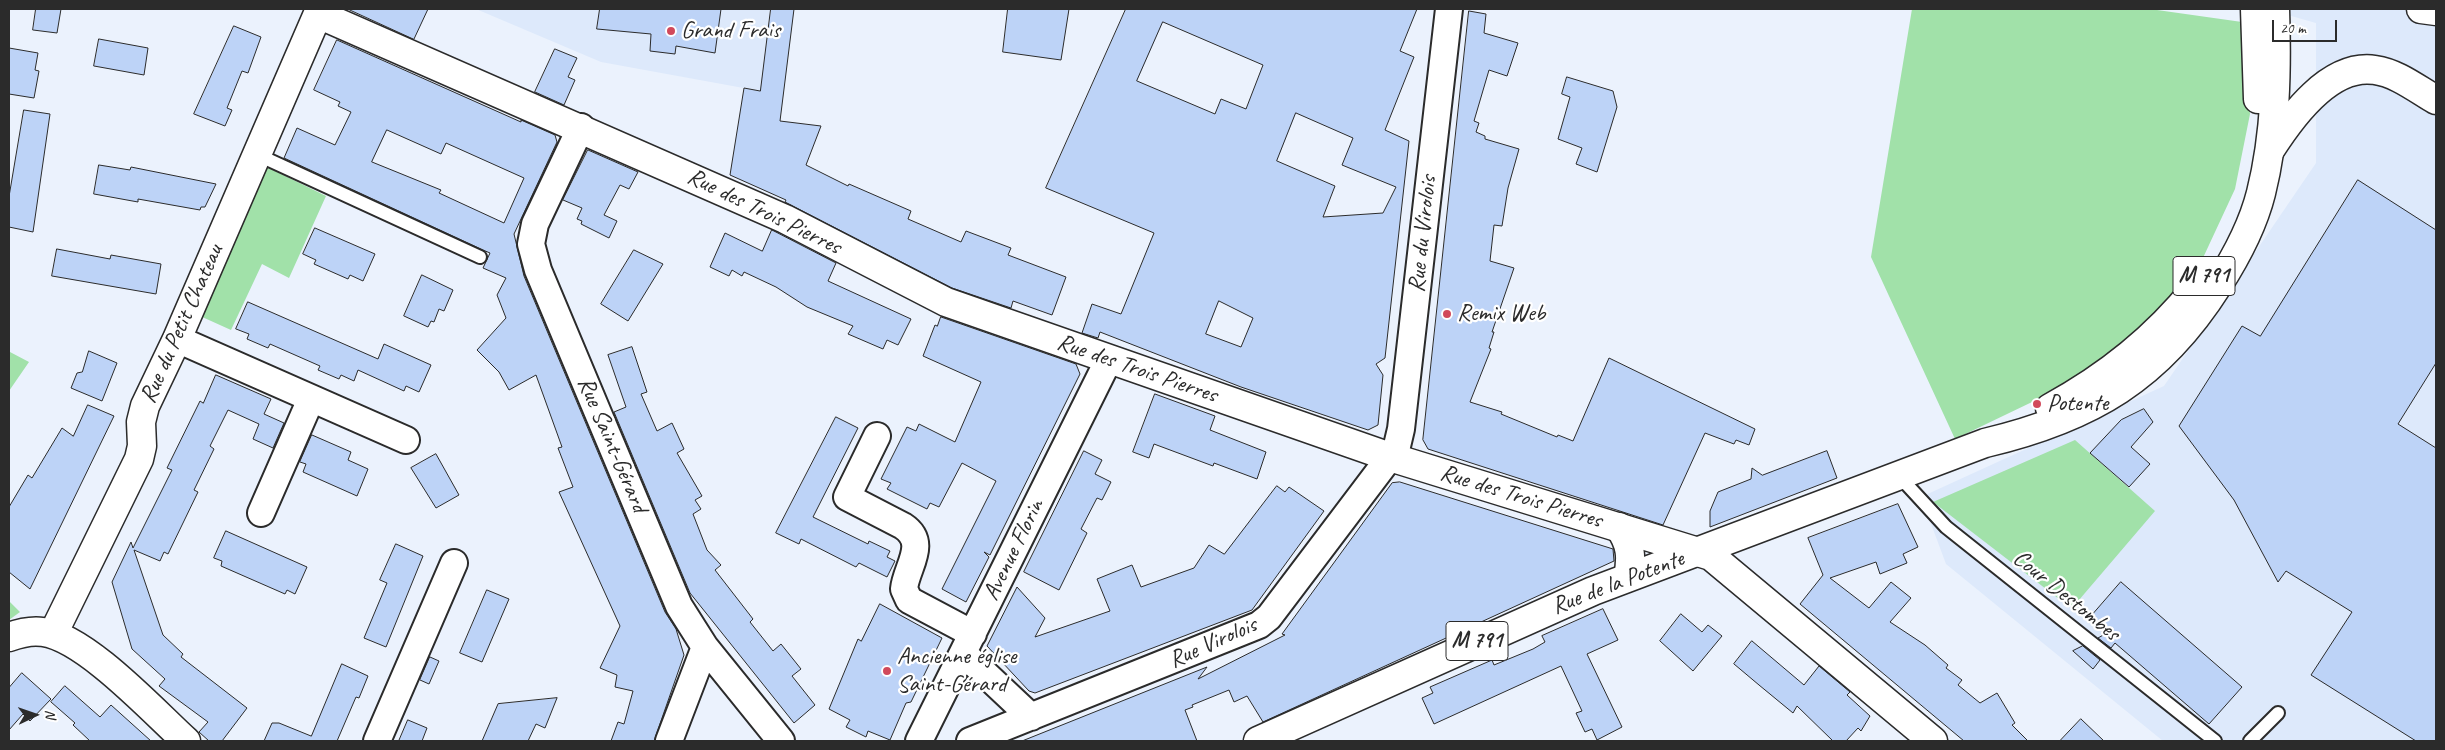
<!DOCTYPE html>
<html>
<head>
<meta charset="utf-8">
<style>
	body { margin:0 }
	#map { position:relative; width:2445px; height:750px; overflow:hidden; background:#ebf2fd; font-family:Caveat,sans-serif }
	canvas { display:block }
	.frame { position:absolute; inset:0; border:10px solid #2b2b2b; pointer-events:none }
	.north { position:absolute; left:10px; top:690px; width:50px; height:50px; -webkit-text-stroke:4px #fff; paint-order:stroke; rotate:87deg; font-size:14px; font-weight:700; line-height:20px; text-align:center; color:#2b2b2b }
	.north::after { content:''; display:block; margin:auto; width:18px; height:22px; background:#2b2b2b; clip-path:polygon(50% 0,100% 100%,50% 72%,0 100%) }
	.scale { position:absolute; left:2272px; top:20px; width:65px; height:22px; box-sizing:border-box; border:2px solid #2b2b2b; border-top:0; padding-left:6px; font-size:15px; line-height:18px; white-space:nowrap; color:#2b2b2b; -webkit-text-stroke:4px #fff; paint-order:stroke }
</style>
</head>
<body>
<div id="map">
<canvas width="2445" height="750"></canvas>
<div class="frame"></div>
<div class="north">N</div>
<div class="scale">20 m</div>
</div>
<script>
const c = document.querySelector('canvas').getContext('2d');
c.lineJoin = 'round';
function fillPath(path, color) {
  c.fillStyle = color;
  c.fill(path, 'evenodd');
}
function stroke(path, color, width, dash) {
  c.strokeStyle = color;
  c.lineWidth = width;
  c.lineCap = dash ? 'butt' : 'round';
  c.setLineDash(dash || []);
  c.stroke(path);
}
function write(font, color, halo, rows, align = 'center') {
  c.font = font + ' Caveat,sans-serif';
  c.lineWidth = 4.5;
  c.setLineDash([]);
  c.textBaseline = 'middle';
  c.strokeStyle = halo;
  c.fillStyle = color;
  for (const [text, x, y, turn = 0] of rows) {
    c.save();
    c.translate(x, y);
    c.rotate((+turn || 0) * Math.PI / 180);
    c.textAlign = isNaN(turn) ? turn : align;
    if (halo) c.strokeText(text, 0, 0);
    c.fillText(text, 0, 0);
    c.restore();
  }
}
const built = new Path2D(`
	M476,9H770L760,91L601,62Z
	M2267,9H2436V741H2163L1946,564L1921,497L2164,386L2316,163V23Z`);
const green = new Path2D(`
	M1912,9H2150L2242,22L2250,114L2235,189L2202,260L2152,326L2080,379L1955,439L1871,257Z
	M267,167L326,196L289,278L262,264L231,330L200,316Z
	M10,352L29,362L9,391V354Z
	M2075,440L2155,511L2073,607L2059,599L1933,502Z
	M9,601L20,612L9,620Z`);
const building = new Path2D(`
	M36,9H61L57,33L33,30Z
	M348,9H428L414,39Z
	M600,9H721L715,53L676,46L675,54L650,51L651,34L597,29Z
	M771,9H794L780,121L821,126L806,165L848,186L849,184L911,211L908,219L961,242L966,231L1011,248L1008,255L1066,277L1052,315L1013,301L1011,308L952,288L785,202L786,200L730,175L744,88L760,91Z
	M1008,9H1069L1061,60L1003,52Z
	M1126,9H1417L1400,51L1414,57L1385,130L1409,141L1385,358L1376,364L1383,375L1378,425L1368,430L1241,387L1100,332L1098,338L1082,333L1092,304L1121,314L1154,233L1046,188ZM1163,22L1263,65L1246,109L1221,99L1215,114L1137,81ZM1296,113L1353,138L1342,165L1396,187L1383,213L1323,217L1335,186L1277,161ZM1219,301L1253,318L1241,347L1206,334Z
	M1469,11L1486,14L1484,33L1518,43L1507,76L1489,70L1474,121L1479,123L1476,132L1485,136V139L1519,149L1508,188L1502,226L1494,225L1490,261L1514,268L1492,332H1494L1489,348L1491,349L1470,402L1502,412L1501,414L1557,437L1558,435L1573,441L1609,358L1755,429L1749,445L1736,440L1734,444L1705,433L1663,525L1428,449L1423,440Z
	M234,26L261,37L248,73L242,71L227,108L232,110L225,126L194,114Z
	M99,39L148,48L144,75L94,66Z
	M337,40L521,122V120L555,135L557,142L514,234L524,276L665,612L676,629L684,655L654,741H611L618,722L624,724L633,691L615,687L617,675L600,668L620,626L559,492L573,487L558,448L562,447L536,375L509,390L499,372L477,350L506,318L497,295L506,278L483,268L490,253L483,250L284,158L297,128L335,145L351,112L338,106L340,102L314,90ZM387,130L441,154L446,143L524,178L504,223L439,193L441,190L372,162Z
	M9,48L38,53L35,70L39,71L34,98L9,94Z
	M555,49L577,58L568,77L575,80L564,105L535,92Z
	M1567,77L1613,91L1617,107L1597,172L1576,164L1582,148L1558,139L1570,97L1562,94Z
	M24,110L50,114L33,232L9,227V197Z
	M588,150L638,172L629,189L620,185L604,215L617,221L609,238L581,224L582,221L577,219L582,208L563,200Z
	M99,165L130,170L131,167L216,184L205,207H201L200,210L138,199V202L94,194Z
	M2358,180L2436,230V363L2398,424L2436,448V741H2416L2311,675L2352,612L2286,571L2278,582L2234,500L2179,426L2242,326L2260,336Z
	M315,228L375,254L363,281L350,275L348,279L314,264L316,260L303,254Z
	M772,230L836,263L828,281L911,319L898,345L887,340L883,349L848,334L853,326L807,307L776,287L744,272L742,276L732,270L729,276L710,267L725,233L762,251Z
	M57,249L110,259L111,255L161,264L156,294L52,276Z
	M634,250L663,264L628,321L601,304Z
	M422,275L453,290L444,311L439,309L434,322L431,321L428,327L404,316Z
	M248,302L378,359L384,344L431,365L419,392L406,386L404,391L358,370L354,381L341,375L339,379L318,370L320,366L270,344L268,348L247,339L249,334L236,329Z
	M941,317L1076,364L1080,374L990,555L984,552L989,557L966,602L942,589L996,481L962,463L939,507L930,503L927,509L887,489L891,483L881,479L907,427L916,431L919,424L955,442L981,382L923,356L935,325L937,326Z
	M632,347L647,392L641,394L657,431L672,423L684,449L677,453L702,496L695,500L701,509L693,514L707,550L721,565L715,570L753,619L750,622L773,651L781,644L801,669L792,676L815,705L794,723L690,593L614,412L626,407L608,355Z
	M89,351L117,363L102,401L71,388L77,373L82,372Z
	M216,375L271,399L264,414L284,423L273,448L253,439L259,424L228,410L210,446L214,449L194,490L198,492L168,554L164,552L160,561L134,550L163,635L183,654L181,657L247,708L222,741H209L199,732L208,722L159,686L165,679L132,649L112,582L131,542L133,548L172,470L167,468L200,401L203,403Z
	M1155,394L1215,416L1210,430L1266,452L1257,479L1214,463L1213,466L1154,444L1149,458L1133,452Z
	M88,405L114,416L30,589L9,572V507L28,475L32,478L62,428L73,436Z
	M2144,409L2153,422L2131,447L2150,464L2129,487L2090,453L2121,420Z
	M836,417L858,428L813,517L868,544L869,541L890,551L887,557L895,561L887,577L859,563L856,567L801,539L799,544L776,533Z
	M312,435L351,452L348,460L368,469L357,496L303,472L306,464L300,462Z
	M1084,451L1102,460L1095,474L1111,482L1102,500L1097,498L1081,529L1087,533L1059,590L1024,572Z
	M1827,451L1837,478L1710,527V511L1718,492L1751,479L1752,468L1762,475Z
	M436,454L459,495L436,508L411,468Z
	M1400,482L1613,549L1614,561L1263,722L1247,696L1234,702L1229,690L1192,705L1193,707L1185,710L1197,741H1022L1207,667L1198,679L1285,635L1282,634L1392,483Z
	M1277,486L1285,492L1289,487L1324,511L1252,610L1035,693L1029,691L987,646L1017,587L1045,618L1035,637L1110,611L1097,579L1132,565L1141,587L1194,568L1209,545L1224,554Z
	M1898,504L1918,547L1903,554L1907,563L1880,574L1876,562L1830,578L1869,608L1891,582L1911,598L1890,622L1925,645L1948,665L1946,668L1962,680L1958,685L1980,703L1997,693L2015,723L2012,725L2028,741H1964L1800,604L1823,575L1808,538Z
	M226,531L307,567L295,594L287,590L285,594L221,566L222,561L214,558Z
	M396,544L423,556L386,647L364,638L387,583L380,580Z
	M2121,582L2242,687L2209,724L2115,643L2111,648L2098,638L2105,634L2088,620Z
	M487,590L509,599L482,662L460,653Z
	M880,604L942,638L911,702L906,703L890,740L868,731L866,737L846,727L850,720L829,709L858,639L861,641Z
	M1603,609L1618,640L1587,654L1622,727L1597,740L1592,729L1585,732L1576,713L1582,711L1561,666L1434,724L1422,698L1433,693L1430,687L1492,660L1494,665L1533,649L1545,642L1542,636Z
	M1681,614L1702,632L1708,625L1722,636L1693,671L1660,641Z
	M1752,641L1804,685L1819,666L1850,692L1847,695L1870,716L1861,731L1858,728L1846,741H1833L1797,706L1793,713L1759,685L1734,664Z
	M2083,646L2100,660L2093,669L2073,651Z
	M430,657L439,661L429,684L420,680Z
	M342,664L368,676L359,698L356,697L337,741H264L272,723H279L311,736Z
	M22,673L51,699L30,721L23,714L9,730V688Z
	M65,686L100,717L111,705L151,741H90L73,725L75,723L51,702Z
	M557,698L545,728L536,724L528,741H482L498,704Z
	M2081,719L2104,741H2060Z
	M408,720L427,728L422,741H399Z`);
const lane = new Path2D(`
	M256,154L480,257
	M1899,476L1946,527L2215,741
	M2250,741L2278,713`);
const street = new Path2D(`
	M581,127L535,224L531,244L538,270L679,606L705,647L781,741
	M177,339L406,440
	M877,436L847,497L903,526C929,543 906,567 904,589L909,600L973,634
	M261,513L311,399
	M963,653L1031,717
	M377,741L454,563
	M669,741L705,647
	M919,741L1109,359
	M970,741L1259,625L1269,617L1390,457L1397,446L1401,429L1449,9`);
const secondary = new Path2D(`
	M318,14L785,219L946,302L1390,457L1711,556L1933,741
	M2270,150C2291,117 2330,63 2375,70C2397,73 2417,89 2436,100
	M53,634L139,459L142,446L141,422L145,406L177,339L320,9
	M9,637C20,633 31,630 43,632C86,638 153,711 186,741`);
const primary = new Path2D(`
	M2255,9L2258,99
	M2421,9L2436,11
	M2050,408C2107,377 2155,339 2195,289
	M1619,527C1631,544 1632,557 1628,577
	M1258,741L1593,591L1985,443C2091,418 2159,378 2218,285C2236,257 2253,225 2261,193C2276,133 2277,70 2275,9`);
const markers = [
	[671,31,5,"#d1495b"],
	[1447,314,5,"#d1495b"],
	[2037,404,5,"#d1495b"],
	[887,671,5,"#d1495b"]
];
const shields = [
	[2204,276,62],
	[1477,641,62]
];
const shieldNames = [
	["M 791",2204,276],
	["M 791",1477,641]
];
const poiNames = [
	["Grand Frais",681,31],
	["Remix Web",1457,314],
	["Potente",2047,404],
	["Ancienne église",897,657],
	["Saint-Gérard",897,685]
];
const streetNames = [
	["Rue des Trois Pierres",764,212,26],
	["Rue du Virolois",1423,234,-84],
	["Rue du Petit Chateau",182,324,-66],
	["Rue des Trois Pierres",1137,369,19],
	["Rue Saint-Gérard",612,445,67],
	["Rue des Trois Pierres",1521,497,17],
	["Avenue Florin",1014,550,-64],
	["Rue de la Potente",1618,583,-21],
	["Cour Destombes",2066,596,39],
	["Rue Virolois",1213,643,-24]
];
fillPath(built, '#dde9fb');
fillPath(green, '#a1e1a9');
fillPath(building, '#bdd3f7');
stroke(building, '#2b2b2b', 1);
stroke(lane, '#2b2b2b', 16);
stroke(street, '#2b2b2b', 30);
stroke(secondary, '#2b2b2b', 31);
stroke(primary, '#2b2b2b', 31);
stroke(lane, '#fff', 12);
stroke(street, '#fff', 26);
stroke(secondary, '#fff', 28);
stroke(primary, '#fff', 28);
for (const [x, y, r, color] of markers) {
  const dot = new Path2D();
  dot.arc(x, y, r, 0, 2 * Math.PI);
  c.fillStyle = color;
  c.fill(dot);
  stroke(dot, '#fff', 2);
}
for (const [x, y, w] of shields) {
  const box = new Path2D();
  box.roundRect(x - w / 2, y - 19.5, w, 39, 4);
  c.fillStyle = '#fff';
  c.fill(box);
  stroke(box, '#2b2b2b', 1);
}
write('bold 22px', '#2b2b2b', null, shieldNames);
write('24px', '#2b2b2b', '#fff', poiNames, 'left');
write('24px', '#2b2b2b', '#fff', streetNames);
</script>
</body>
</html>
